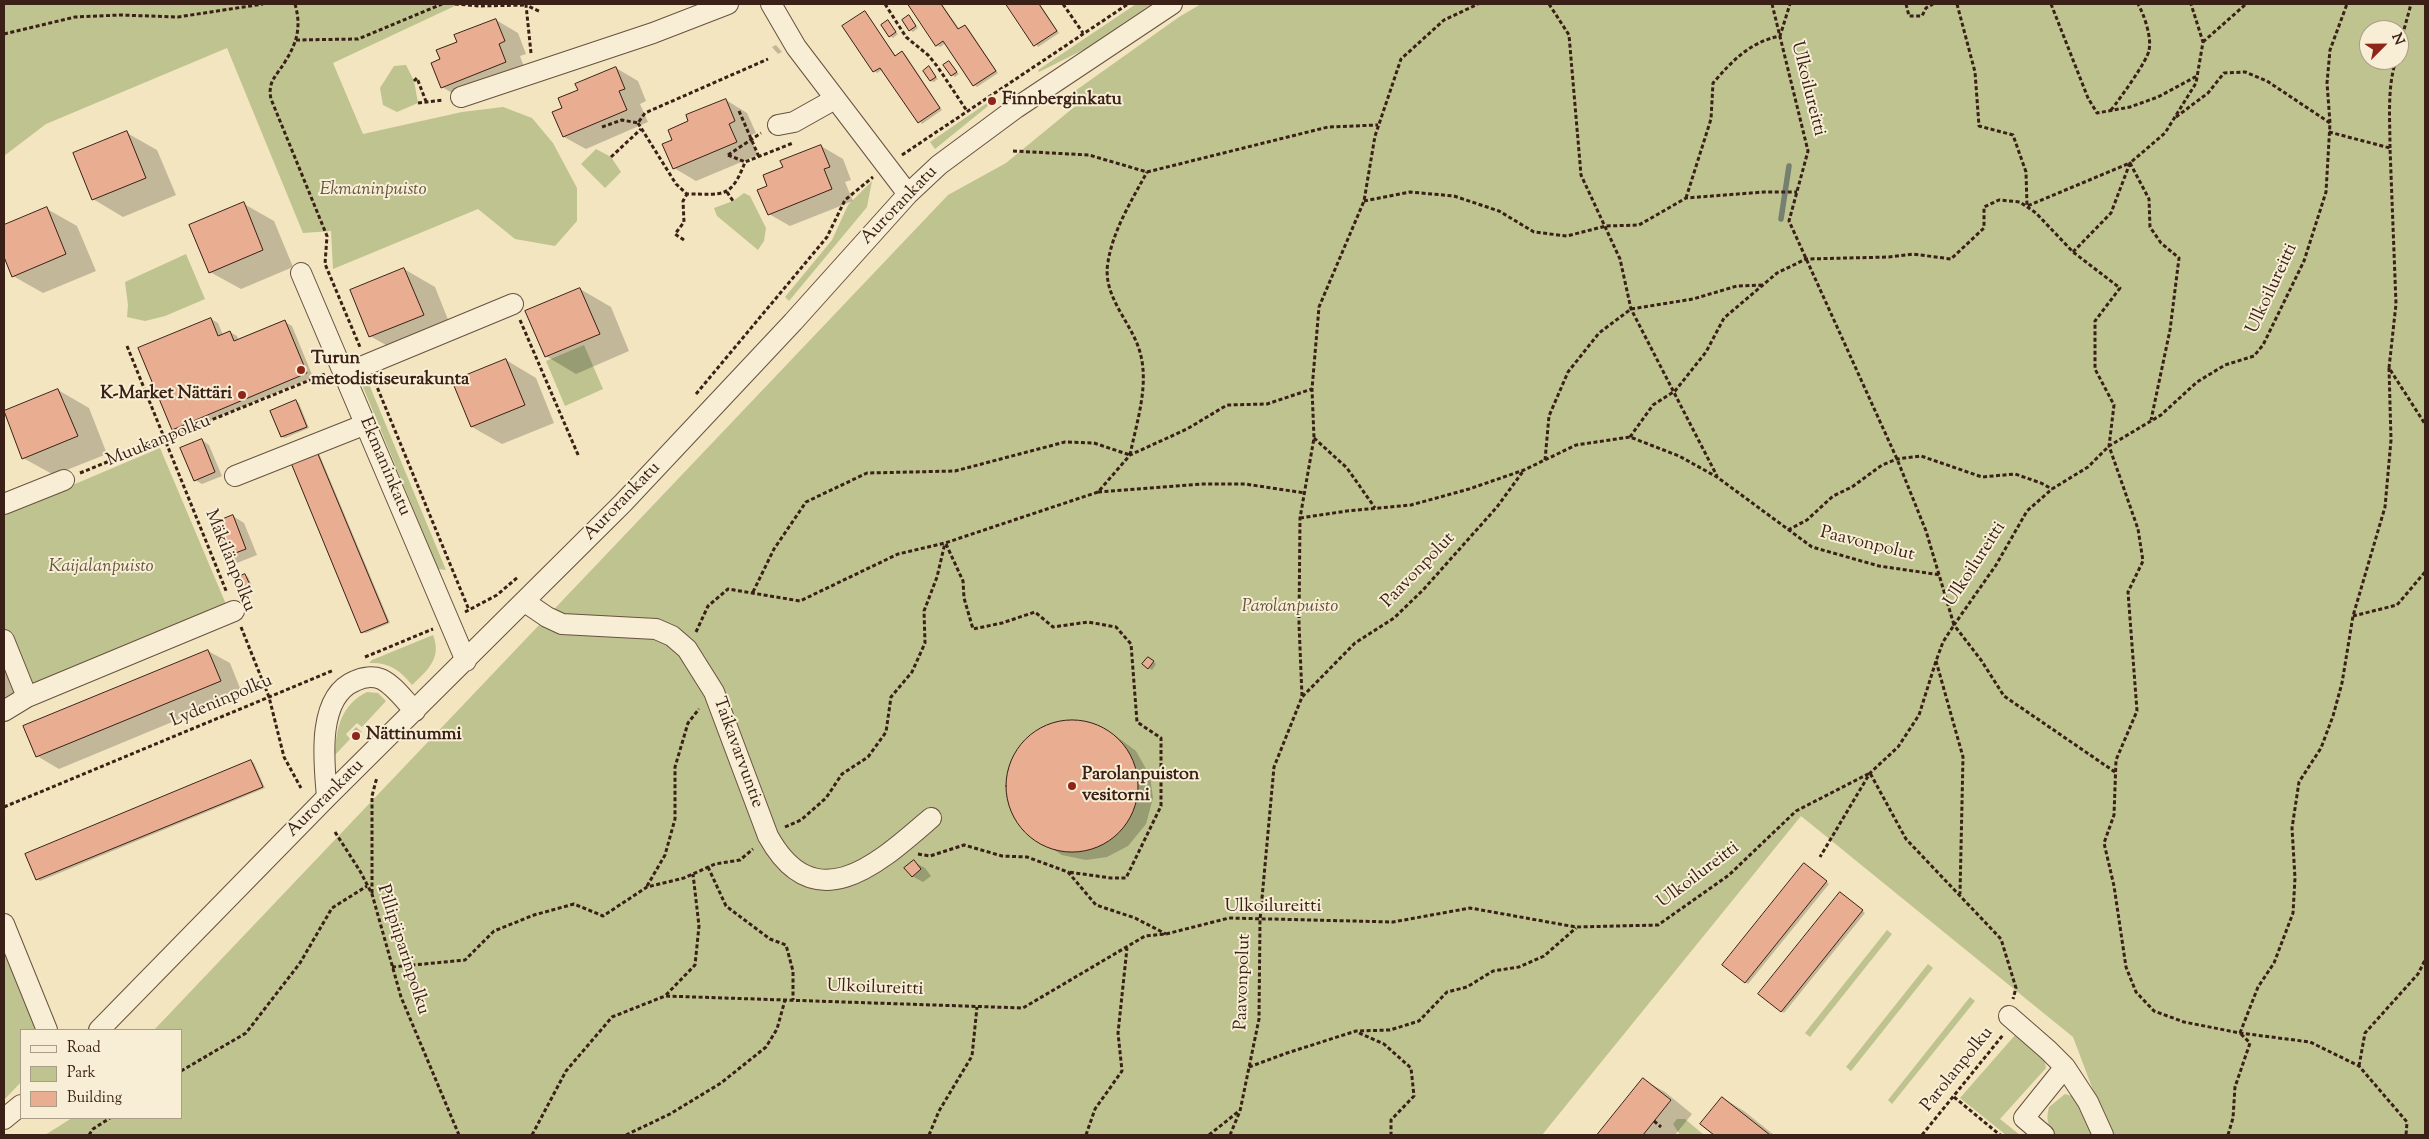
<!DOCTYPE html>
<html>
<head>
<meta charset="utf-8">
<style>
	body { margin:0 }
	#map { position:relative; width:2429px; height:1139px; overflow:hidden; background:#f3e5bf; font-family:"Sorts Mill Goudy",serif }
	canvas { display:block }
	.frame { position:absolute; inset:0; border:5px solid #3a2016; pointer-events:none }
	.legend { position:absolute; left:20px; top:1029px; width:162px; height:90px; box-sizing:border-box; background:#f7eed5; border:1px solid #ab9c89; margin:0; padding:6px 9px; list-style:none; font-size:15px; color:#3a2016 }
	.legend li { display:flex; align-items:center; gap:10px; height:25px }
	.legend b { width:25px; border:1px solid #ab9c89 }
	.north { position:absolute; left:2359px; top:20px; width:50px; height:50px; box-sizing:border-box; background:#f7eed5; border:1px solid #ab9c89; border-radius:50%; rotate:67deg; font-size:14px; font-weight:700; line-height:20px; text-align:center; color:#3a2016 }
	.north::after { content:''; display:block; margin:auto; width:18px; height:22px; background:#8f2418; clip-path:polygon(50% 0,100% 100%,50% 72%,0 100%) }
</style>
</head>
<body>
<div id="map">
<canvas width="2429" height="1139"></canvas>
<div class="frame"></div>
<ul class="legend">
<li><b style="height:6px;background:#f7eed5"></b>Road</li>
<li><b style="height:14px;background:#bec390"></b>Park</li>
<li><b style="height:14px;background:#e9ad92"></b>Building</li>
</ul>
<div class="north">N</div>
</div>
<script>
const c = document.querySelector('canvas').getContext('2d');
c.lineJoin = 'round';
function fillPath(path, color) {
  c.fillStyle = color;
  c.fill(path, 'evenodd');
}
function stroke(path, color, width, dash) {
  c.strokeStyle = color;
  c.lineWidth = width;
  c.lineCap = dash ? 'butt' : 'round';
  c.setLineDash(dash || []);
  c.stroke(path);
}
function write(font, color, halo, rows, align = 'center') {
  c.font = font + ' "Sorts Mill Goudy",serif';
  c.lineWidth = 4;
  c.setLineDash([]);
  c.textBaseline = 'middle';
  c.strokeStyle = halo;
  c.fillStyle = color;
  for (const [text, x, y, turn = 0] of rows) {
    c.save();
    c.translate(x, y);
    c.rotate((+turn || 0) * Math.PI / 180);
    c.textAlign = isNaN(turn) ? turn : align;
    if (halo) c.strokeText(text, 0, 0);
    c.fillText(text, 0, 0);
    c.restore();
  }
}
const green = new Path2D(`
	M4,4H459L333,63L363,134L462,112L503,107L532,118L553,143L577,188V221L555,246L515,239L478,209L333,269L331,231L303,233L227,48L46,124L4,156Z
	M1136,4H1154L1087,48L1039,72L1038,70Z
	M1201,4H2425V1135H2110L2073,1037L1801,816L1542,1135H45L72,1118H181V1030H154L948,195L1006,163L1078,104L1075,91L1179,17ZM2369,30H2399V60H2369Z
	M406,65L414,81L418,103L397,112L383,105L380,88L394,66Z
	M987,103L988,106L935,149L930,142Z
	M596,149L611,157L621,172L605,188L581,164Z
	M872,181L867,207L789,301L785,297L832,240L848,205Z
	M744,193L750,196L766,228L764,241L758,250L717,216L714,208L733,201Z
	M186,254L205,299L165,316L145,321L127,317L128,305L125,282Z
	M584,345L603,389L565,406L546,361Z
	M366,377L446,570L438,569L361,382Z
	M160,448L228,609L30,693L4,630V514Z
	M433,635C442,658 428,670 412,685C400,670 389,662 369,663L372,660Z
	M367,692L378,693L386,701L362,727L357,723L346,734L350,739L335,755C336,728 341,705 367,692Z
	M1887,930L1892,934L1810,1037L1805,1033Z
	M4,945L40,1030H21V1082L4,1100Z
	M1928,964L1933,968L1851,1071L1846,1067Z
	M1970,997L1975,1001L1892,1104L1888,1100Z
	M2016,1034L2044,1057L2046,1068L2000,1119L2020,1135H2006L1960,1098Z
	M2065,1094L2075,1097L2094,1135H2055C2047,1126 2046,1118 2049,1107Z
	M1677,1119H1685L1704,1135H1680L1673,1124Z`);
const shadow = new Path2D(`
	M909,4H942L960,30L965,26L968,28L998,73L977,87L974,85L946,43L940,47L937,45Z
	M1007,4H1040L1059,33L1038,47Z
	M865,12L896,56L902,52L905,54L942,110L922,124L883,69L877,73L874,71Z
	M909,16L918,28L913,32L910,30Z
	M496,20L518,33L526,54L520,56L527,75L464,100L442,87V60L458,42Z
	M888,22L898,34L893,38L890,36Z
	M776,45L782,52L778,54L772,47Z
	M949,63L959,74L955,77L952,75Z
	M616,68L638,81L646,101L640,104L648,122L586,149L564,137L554,112L564,108L579,91Z
	M929,68L938,79L934,82L930,81Z
	M726,100L747,113L756,133L750,136L758,155L696,181L674,168V141Z
	M127,133L157,150L176,195L123,217L93,199Z
	M821,146L843,159L851,180L845,182L853,201L790,226L769,214V186L785,168Z
	M244,204L274,221L293,267L241,289L210,272Z
	M47,209L77,226L96,271L43,293L13,276L4,254V227Z
	M404,269L435,287L453,332L400,353L370,336Z
	M580,289L611,307L629,351L576,374L546,356Z
	M211,319L218,323L223,335L230,332L237,336L239,341L285,322L292,326L313,377L180,433L173,429Z
	M506,360L536,378L554,423L502,444L472,427Z
	M58,390L89,408L107,454L54,475L23,458Z
	M295,401L299,403L309,428L285,438L282,437Z
	M202,440L209,445L222,476L202,484L195,480Z
	M315,449L318,451L390,623L366,633L362,632Z
	M233,516L244,523L257,555L237,563L226,556Z
	M245,575L248,577L252,586L247,588L244,587Z
	M208,651L230,663L242,693L59,769L37,756Z
	M1152,660L1156,664L1152,670L1149,668Z
	M4,664L21,706L4,713Z
	M1071,720L1100,727L1116,736L1136,751L1150,776L1153,798L1146,824L1128,846L1107,857L1086,860L1062,855L1026,832L1011,810L1007,789L1012,760L1027,738L1046,725Z
	M356,727L362,732L355,738L350,734Z
	M251,761L254,763L265,788L40,881L37,879Z
	M914,862L925,868L931,876L923,882L912,876Z
	M1808,866L1829,884L1748,984L1745,982Z
	M1843,895L1865,913L1784,1013L1781,1011Z
	M1644,1080L1665,1092L1692,1114L1675,1135H1599Z
	M1723,1098L1744,1111L1774,1135H1716L1702,1124Z`);
const stream = new Path2D(`
	M1781,219L1789,166`);
const building = new Path2D(`
	M908,4H941L958,29L965,25L996,71L973,86L943,41L936,46Z
	M1006,4H1039L1057,31L1034,46Z
	M865,11L895,56L902,51L940,108L918,123L880,68L873,72L842,26Z
	M909,15L916,26L909,31L902,20Z
	M496,19L505,41L499,44L506,62L441,88L431,63L440,59L436,50L457,42L454,35Z
	M888,20L896,32L889,37L881,25Z
	M949,61L957,72L951,76L943,65Z
	M929,66L936,77L930,81L923,71Z
	M616,67L625,89L619,91L627,110L563,137L552,112L562,108L558,98L578,90L575,84Z
	M726,99L735,121L729,124L737,142L673,169L662,144L672,140L668,130L688,121L686,115Z
	M127,131L146,178L92,200L73,153Z
	M821,145L830,167L824,169L832,189L768,215L757,190L767,186L763,175L783,167L780,161Z
	M244,202L263,250L209,273L189,225Z
	M47,207L66,254L12,277L4,257V225Z
	M404,268L424,315L369,337L350,290Z
	M580,288L600,334L545,357L525,311Z
	M211,318L218,336L230,331L234,341L285,320L307,373L172,430L138,348Z
	M506,359L525,405L471,427L452,381Z
	M58,389L78,436L22,459L4,411Z
	M296,400L307,427L281,437L270,411Z
	M202,439L215,472L194,481L180,448Z
	M315,447L388,622L361,633L289,458Z
	M233,515L246,549L225,557L211,524Z
	M245,574L250,585L243,587L238,577Z
	M208,650L221,681L36,757L23,726Z
	M1148,657L1154,661L1148,669L1142,664Z
	M1006 786a66 66 0 1 1 132 0a66 66 0 1 1-132 0Z
	M251,760L263,787L36,880L25,854Z
	M914,860L921,869L912,877L904,868Z
	M1804,863L1827,881L1745,983L1722,965Z
	M1840,892L1863,910L1781,1012L1758,994Z
	M1643,1078L1671,1100L1643,1135H1597Z
	M1722,1097L1770,1135H1714L1700,1124Z`);
const path = new Path2D(`
	M295,4C301,25 298,41 286,60C278,75 267,80 271,99L327,236L325,264L360,347
	M455,4L479,6L526,5
	M885,4L906,37L928,55L937,66L967,111
	M1063,4L1083,33
	M1549,4L1569,35L1581,175L1620,259L1631,309L1717,476
	M1772,4L1808,151L1789,221L1897,459L1926,531L1954,625L1943,642L1936,661L1919,715L1898,747L1870,773L1820,857
	M1906,4L1909,16H1922L1926,8L1933,4
	M1957,4L1975,72L1979,126L2013,135L2026,172L2027,206L2130,163L2149,199L2150,227L2161,243L2179,258L2170,330L2151,420
	M2051,4L2088,98L2097,113L2130,107L2158,97L2197,76
	M4,34L75,17L120,15L178,17L263,4
	M296,40L358,39L442,4
	M2203,42L2246,4
	M2399,48L2411,4
	M531,53L526,5L541,12
	M414,81L417,78L427,104
	M418,103L443,100
	M2111,110C2119,100 2148,60 2149,50C2152,38 2144,14 2138,4
	M739,111L759,157
	M2176,117L2208,93L2224,73L2245,72L2267,81L2330,123
	M638,123L676,184L687,194C724,194 731,199 745,162L793,143
	M602,127L622,120L638,123L645,113L768,59
	M2329,132L2390,148L2396,304L2389,368L2425,424
	M2390,148C2390,119 2387,88 2396,60
	M1013,151L1089,155L1147,172L1328,127L1378,125
	M728,155L761,133
	M728,155L745,162
	M902,155L1128,4
	M611,157L641,129
	M727,192L733,201
	M1686,198L1711,119L1713,83C1733,60 1750,42 1780,36L1790,4
	M1364,201L1410,192L1454,196L1499,211L1534,232L1567,236L1606,226L1639,225L1686,198L1764,192H1797
	M684,240L675,234L684,222L683,201L687,194
	M2073,252L2111,213L2130,163L2165,133L2196,83L2203,42L2191,4
	M520,320L579,457
	M127,346L227,593
	M375,382L469,610
	M696,394L827,237L845,200L873,177
	M1630,437L1653,405L1675,391L1706,352L1724,318L1777,273L1806,259L1889,257L1913,254L1951,259L1984,228V207L1999,200L2020,202L2036,213L2073,252L2120,288L2095,321V369L2114,405L2109,446L2138,529L2143,561L2128,592L2137,711L2116,760L2114,815L2104,843L2114,886L2126,967L2136,992L2154,1011L2184,1022L2240,1033L2310,1042L2359,1066L2407,1122L2406,1135
	M1314,438L1347,468L1375,508
	M1130,455C1137,420 1151,381 1138,346C1128,319 1102,294 1108,262C1113,230 1132,200 1147,172
	M1545,460L1549,416L1568,372L1599,333L1631,309L1693,299L1737,286L1763,285
	M80,473L325,374
	M1098,492L1201,484H1245L1305,493
	M1300,518L1347,511L1411,505L1469,489L1524,470L1576,445L1630,437L1679,456L1717,477L1812,547L1879,566L1941,575
	M1788,530L1807,520L1833,496L1852,487L1882,465L1897,459L1921,456L1982,477L2015,474L2041,483L2052,489
	M946,544L963,581L964,598L973,629L1002,623L1035,612L1053,627L1088,622L1116,627L1131,644L1137,722L1161,738V806L1126,878H1111L1068,872
	M753,592L774,549L806,502L867,473L955,471L1065,442L1094,443L1130,455
	M465,612L497,595L518,577
	M2353,616L2397,605L2425,572
	M241,627L269,697L284,757L301,788
	M696,632L708,606L728,589L800,601L898,554L945,543L1098,492L1130,455L1187,429L1227,405L1267,404L1312,389
	M365,657L433,629
	M1936,661L1963,757L1960,894
	M1302,696L1299,624L1300,518L1314,438L1312,389L1319,307L1364,201L1375,136L1401,59L1444,20L1478,4
	M2115,772L2004,696L1981,660L1954,625L1996,565L2027,511L2052,489L2088,467L2109,446L2161,415L2197,382L2225,365L2254,356L2263,345L2304,261L2326,192L2330,123L2327,83L2330,50L2347,4
	M4,807L334,670
	M785,827L801,820L826,798L842,774L868,757L886,732L891,697L912,672L925,643L924,611L937,577L945,543
	M335,832L360,871L372,894L401,997L459,1135
	M918,854L930,856L964,845L1002,856L1027,857L1068,872L1096,905L1135,918L1166,934
	M708,867L726,906L770,939L786,945L793,971V1000
	M647,886L665,855L675,819V767L688,723L699,709
	M372,893V796L377,777
	M392,967L465,960L494,931L534,915L574,904L603,916L647,887L684,878L715,864L740,860L753,849
	M666,995L695,965L699,926L693,874
	M1359,1033L1384,1044L1411,1068L1414,1096L1391,1120V1135
	M2240,1033L2258,987L2274,963L2293,913L2295,878L2292,828L2299,782L2321,748L2333,716L2342,683L2353,616L2385,507L2391,440L2389,368
	M2359,1066L2365,1033L2418,974L2425,960
	M1249,1067L1287,1053L1356,1031L1390,1030L1419,1021L1447,992L1467,987L1493,971L1519,967L1544,956L1576,928
	M181,1071L246,1033L300,963L332,908L367,886
	M1954,1097L2000,1135
	M1654,1121L1661,1127
	M89,1135L93,1129L110,1118
	M532,1135L566,1071L612,1017L665,996L1023,1008L1145,936L1166,934L1229,918L1393,922L1470,908L1576,927L1658,925L1729,875L1796,811L1870,773L1906,839L2001,939L2016,988L2013,999
	M626,1135L670,1114L721,1083L766,1047L777,1029L785,1000
	M929,1135L939,1111L972,1056L977,1007
	M1086,1135L1095,1109L1122,1071L1118,1033L1127,948
	M1209,1135L1239,1111
	M1230,1135L1240,1111L1259,1019L1260,920L1274,767L1302,697L1355,643L1394,618L1423,590L1497,507L1524,470
	M1922,1135L2003,1035
	M2228,1135L2233,1118L2235,1087L2250,1043L2241,1034`);
const minor = new Path2D(`
	M771,4L796,47L908,194
	M461,97L653,33L728,4
	M778,125L794,122L835,99
	M301,273L466,661
	M344,374L513,304
	M235,476L366,424
	M4,504L64,480
	M525,602L547,617L562,624L656,629L672,636L687,649L714,692L768,836C816,923 881,861 931,818
	M4,640L27,697
	M4,711L27,697L234,611
	M327,797C324,763 316,697 355,681C363,677 373,676 381,679C394,685 405,701 415,711
	M4,924L47,1030
	M2009,1016L2048,1050L2065,1067
	M99,1030L327,797L623,503L793,322L908,194L939,165L1016,108L1172,4
	M4,1119L21,1105
	M2044,1135L2024,1118L2065,1067L2088,1102L2103,1135`);
const markers = [
	[992,101,5,"#8f2418"],
	[301,370,5,"#8f2418"],
	[242,395,5,"#8f2418"],
	[356,736,5,"#8f2418"],
	[1072,786,5,"#8f2418"]
];
const streetNames = [
	["Ulkoilureitti",1807,89,76],
	["Aurorankatu",900,206,-46],
	["Ulkoilureitti",2273,289,-65],
	["Muukanpolku",159,442,-22],
	["Ekmaninkatu",384,467,67],
	["Aurorankatu",623,502,-46],
	["Paavonpolut",1867,545,14],
	["Mäkilänpolku",229,561,68],
	["Ulkoilureitti",1976,565,-57],
	["Paavonpolut",1419,571,-46],
	["Lydeninpolku",222,702,-23],
	["Taikavarvuntie",737,753,70],
	["Aurorankatu",326,799,-45],
	["Ulkoilureitti",1699,876,-37],
	["Ulkoilureitti",1273,908],
	["Pillipiiparinpolku",402,950,72],
	["Paavonpolut",1244,982,-88],
	["Ulkoilureitti",875,989,2],
	["Parolanpolku",1958,1070,-51]
];
const poiNames = [
	["Finnberginkatu",1002,101],
	["Turun",311,360],
	["metodistiseurakunta",311,381],
	["K-Market Nättäri",232,395,"right"],
	["Nättinummi",366,736],
	["Parolanpuiston",1082,776],
	["vesitorni",1082,797]
];
const parkNames = [
	["Ekmaninpuisto",373,191],
	["Kaijalanpuisto",101,568],
	["Parolanpuisto",1290,608]
];
fillPath(green, '#bec390');
fillPath(shadow, '#0003');
stroke(stream, '#758070', 5.5);
fillPath(building, '#e9ad92');
stroke(building, '#3a2016', 1);
stroke(minor, '#685140', 22);
stroke(path, '#3a2016', 3, [4, 2.5]);
stroke(minor, '#f7eed5', 20);
for (const [x, y, r, color] of markers) {
  const dot = new Path2D();
  dot.arc(x, y, r, 0, 2 * Math.PI);
  c.fillStyle = color;
  c.fill(dot);
  stroke(dot, '#f7eed5', 2);
}
write('18px', '#3a2016', '#f7eed5', streetNames);
write('bold 18px', '#3a2016', '#f7eed5', poiNames, 'left');
write('italic 18px', '#62513b', '#f7eed5', parkNames);
</script>
</body>
</html>
